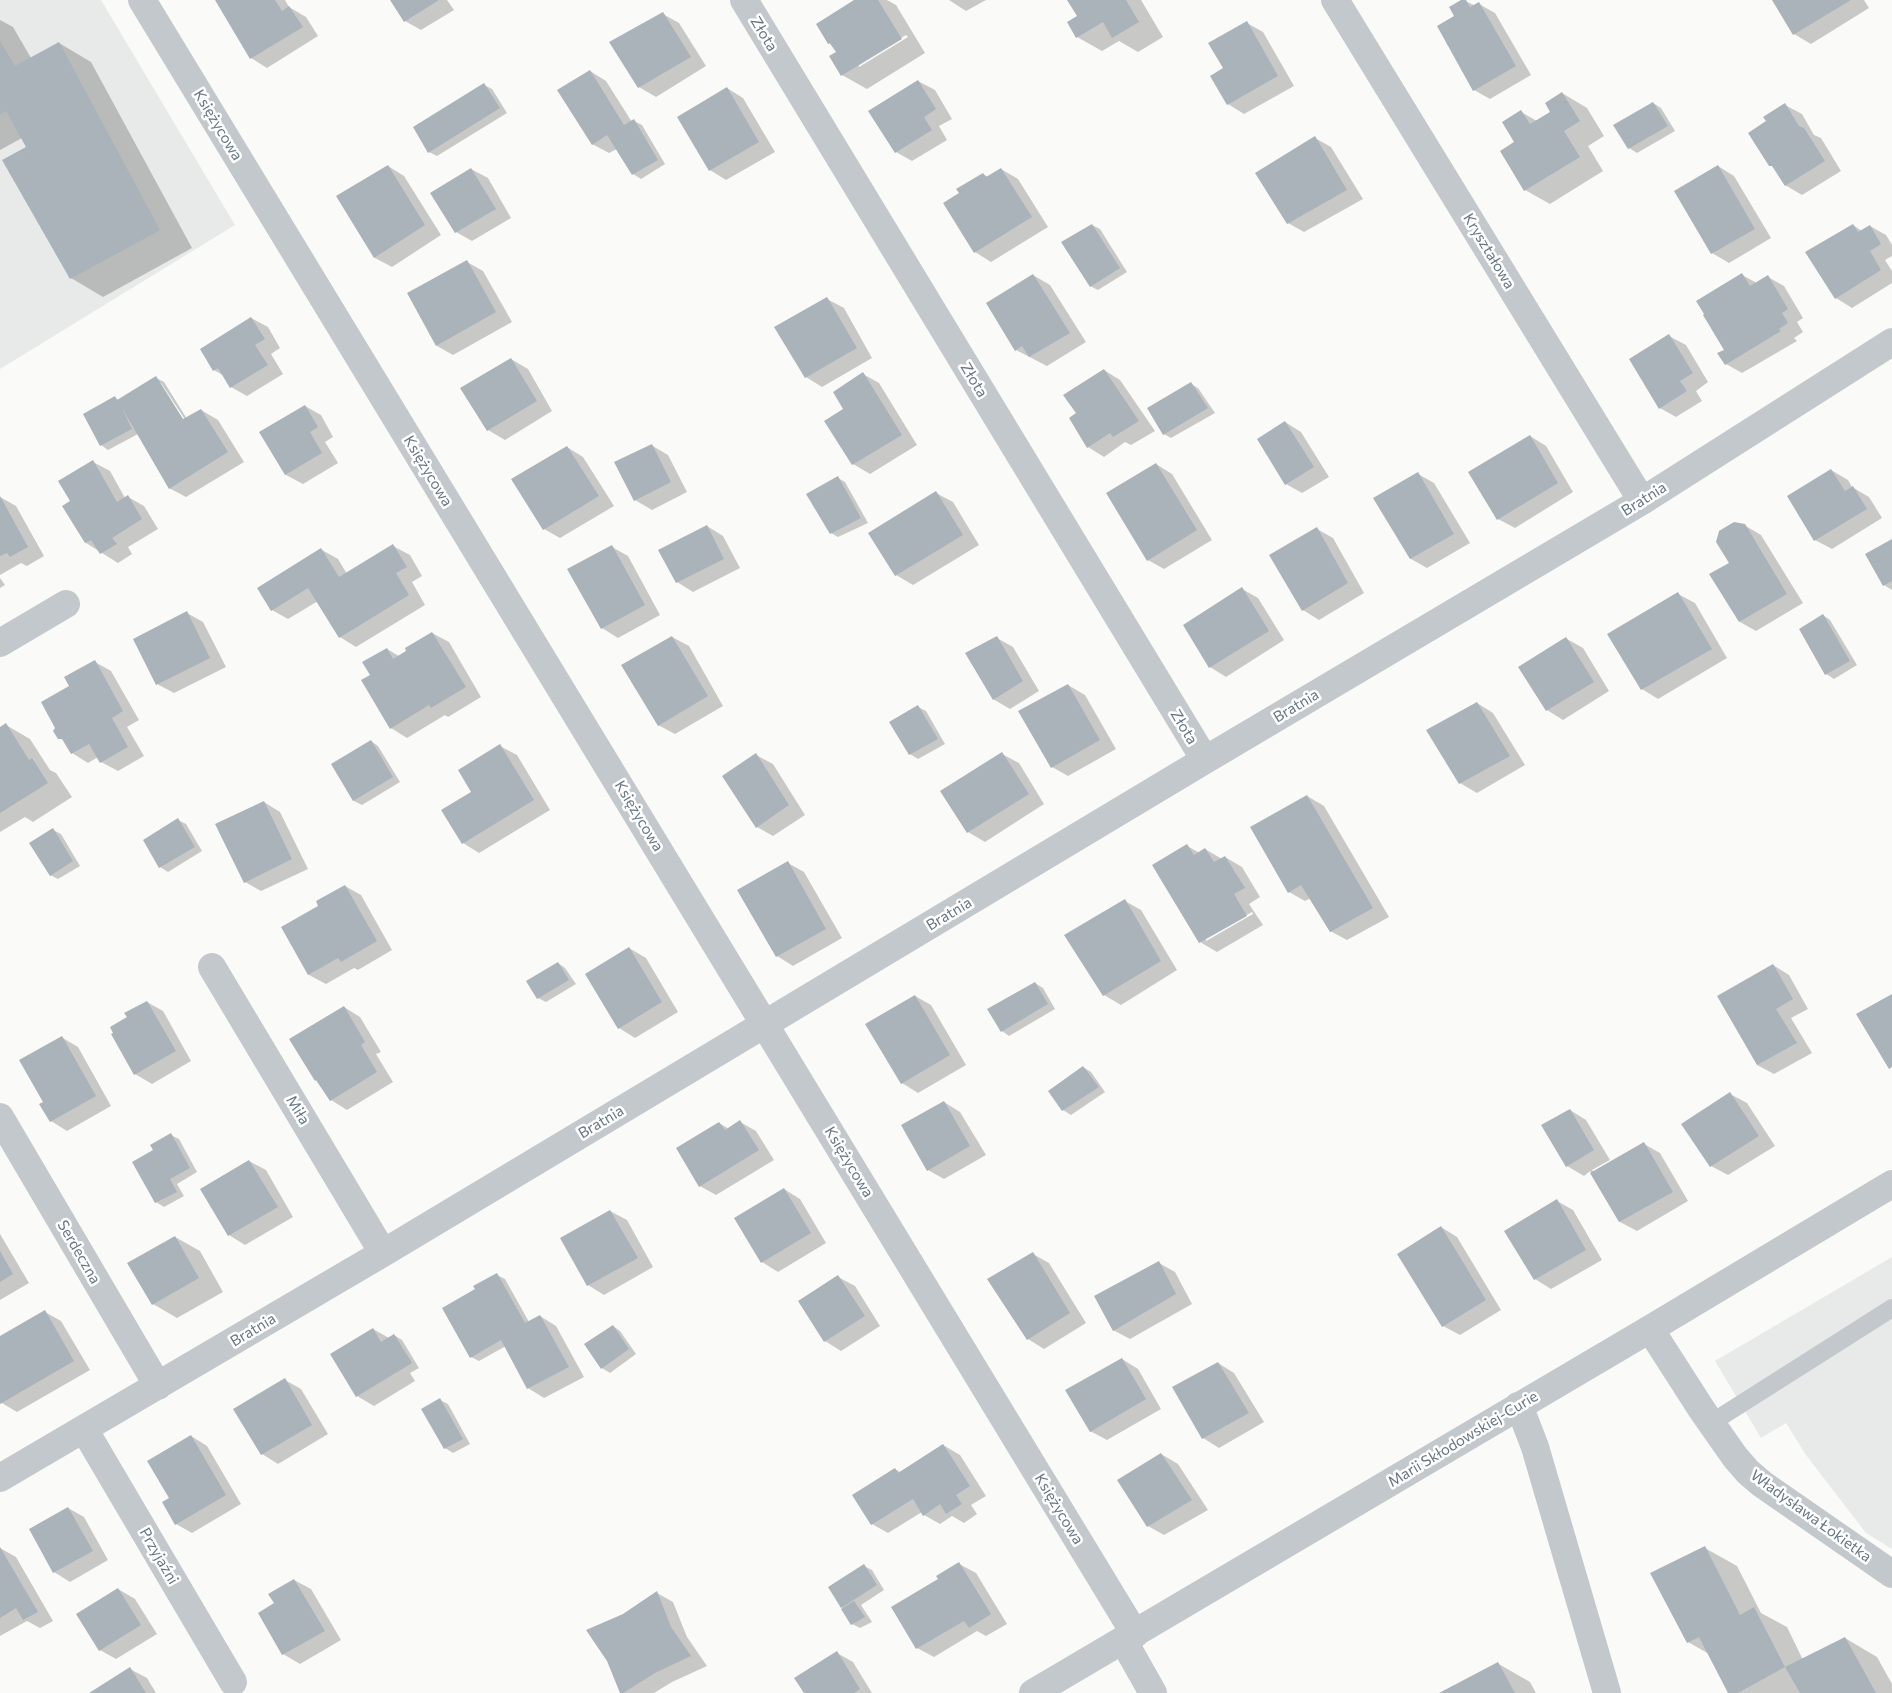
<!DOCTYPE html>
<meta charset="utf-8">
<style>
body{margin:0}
canvas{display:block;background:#fafaf8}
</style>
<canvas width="1892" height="1693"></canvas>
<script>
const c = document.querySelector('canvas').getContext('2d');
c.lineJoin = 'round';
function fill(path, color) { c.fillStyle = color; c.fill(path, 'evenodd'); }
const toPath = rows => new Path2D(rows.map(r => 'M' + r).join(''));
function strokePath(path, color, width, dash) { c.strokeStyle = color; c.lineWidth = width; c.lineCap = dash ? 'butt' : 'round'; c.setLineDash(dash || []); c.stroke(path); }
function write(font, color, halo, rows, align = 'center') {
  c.font = font + ' Commissioner,sans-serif'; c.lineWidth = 5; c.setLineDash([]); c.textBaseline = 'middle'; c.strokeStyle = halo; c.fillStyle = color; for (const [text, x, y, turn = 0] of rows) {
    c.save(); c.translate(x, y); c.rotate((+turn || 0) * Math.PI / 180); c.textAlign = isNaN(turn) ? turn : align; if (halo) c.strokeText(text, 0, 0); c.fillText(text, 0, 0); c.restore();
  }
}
const built = toPath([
 [0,0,101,0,235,225,0,369],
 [1892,1257,1892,1549,1866,1533,1806,1455,1786,1423,1761,1438,1715,1361]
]);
const shadow = toPath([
 [216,0,285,0,289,7,306,17,318,36,267,68,251,58],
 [392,0,447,0,454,10,421,30,405,21],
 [857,0,887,0,896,5,925,53,867,89,842,75,838,53,829,43],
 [906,35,908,37,859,67,859,64],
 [949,0,986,0,966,11],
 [1069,0,1141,0,1163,37,1138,52,1119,41,1102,51,1077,37,1069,22,1078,17],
 [1463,0,1476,6,1479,4,1495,13,1531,75,1490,99,1474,90,1456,17],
 [1773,0,1864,0,1869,8,1811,44,1794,34],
 [663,14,679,23,706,66,656,97,639,87],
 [0,20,13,27,31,58,59,43,91,62,192,248,103,297,71,278,28,147,22,138,0,150],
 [1247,23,1263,32,1294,86,1244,114,1228,104,1224,69],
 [590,71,606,81,632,122,634,121,642,125,665,164,641,179,633,174,617,149,609,153,592,144],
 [918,81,935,90,952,119,939,126,947,140,912,161,896,152],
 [484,85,492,89,507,113,437,156,429,152],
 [727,88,743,98,775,152,726,180,710,170],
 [1562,93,1587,108,1604,136,1588,146,1603,171,1550,204,1525,190,1516,142,1521,112,1537,121,1551,112],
 [1653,103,1661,108,1675,131,1637,153,1629,148,1615,126],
 [1785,105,1802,114,1814,135,1821,138,1841,171,1802,195,1785,185,1775,168,1770,165,1768,122],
 [1315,138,1331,147,1363,199,1304,232,1288,223],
 [388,166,404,176,441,235,392,267,375,258,338,196],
 [1718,166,1734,176,1771,238,1729,263,1712,253],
 [471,169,488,178,511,218,472,241,456,232],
 [1001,169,1018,179,1048,227,991,262,975,252,983,174,988,177],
 [1092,225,1100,229,1127,272,1098,290,1090,286],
 [1853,225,1862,231,1870,226,1886,235,1892,245,1892,256,1885,260,1892,271,1892,283,1852,308,1836,298],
 [467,262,483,271,512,322,453,355,437,346],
 [1033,275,1050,285,1086,342,1047,366,1016,350],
 [1742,275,1757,283,1768,277,1784,286,1803,318,1797,322,1803,332,1794,338,1797,341,1742,373,1726,364,1725,350],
 [827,299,844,308,872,358,822,387,806,377],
 [251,318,268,327,280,348,271,354,283,374,247,396,231,387,224,376,214,370],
 [1669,336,1686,345,1708,382,1696,391,1702,401,1676,417,1660,408],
 [511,359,528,369,552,411,505,440,488,430],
 [1104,370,1120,380,1155,431,1131,445,1125,442,1104,457,1088,447,1078,414],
 [863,374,879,383,917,445,870,474,853,464,826,421,845,409],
 [156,378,164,382,187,419,201,410,218,420,244,462,186,497,169,488,138,434,108,450,101,445,115,398,119,400],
 [158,383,161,383,188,424,185,425],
 [1191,384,1198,388,1215,413,1171,438,1164,434],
 [305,406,321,415,333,437,325,442,338,463,303,484,286,475,261,432],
 [1285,422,1301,432,1329,477,1302,493,1286,484],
 [1530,436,1546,446,1573,492,1515,528,1498,519],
 [651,445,668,455,687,492,652,510,635,500],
 [567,447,583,457,614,506,560,538,544,529],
 [93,462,110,471,125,498,128,497,144,506,158,529,128,547,132,554,118,563,86,543,72,502],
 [1156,464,1172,474,1212,540,1164,569,1148,560],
 [1831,470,1848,480,1852,487,1869,497,1882,518,1832,549,1815,540],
 [1418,474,1434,483,1470,543,1427,568,1411,559,1374,499],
 [838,478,845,482,868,523,838,537,831,533],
 [936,493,953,502,979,545,913,585,896,575,870,534],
 [0,497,16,506,44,556,27,566,21,563,0,575],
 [1744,525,1761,535,1803,603,1756,631,1740,622],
 [707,526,723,536,740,568,693,592,677,582],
 [1317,529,1333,538,1364,593,1319,620,1303,610],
 [1892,541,1892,590,1884,585],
 [393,546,410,555,422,576,412,582,425,605,356,647,340,637,318,601,288,619,272,610,322,550,338,559,347,574],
 [612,547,628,556,660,615,618,638,602,628],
 [0,578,5,585,0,588],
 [1242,589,1258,598,1284,640,1226,677,1210,667,1184,626],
 [1678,594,1695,603,1727,658,1658,699,1642,689],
 [187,613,203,622,226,667,174,693,157,684],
 [1823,615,1830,620,1857,665,1834,679,1826,674,1801,630],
 [432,633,449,642,481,697,448,717,445,715,407,738,391,728,372,675,387,649,399,656],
 [672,637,689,646,723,706,675,734,658,725],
 [997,638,1013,647,1039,691,1010,709,993,699],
 [1567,639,1583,648,1609,691,1563,720,1547,710],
 [95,662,111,671,139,720,127,727,144,756,118,771,101,762,98,757,88,763,72,753,65,741,59,738,71,686],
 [1068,685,1085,695,1116,749,1068,776,1052,767],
 [1477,703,1493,713,1525,765,1477,793,1460,783,1428,731],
 [918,707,926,711,945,744,918,759,910,754],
 [6,725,30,739,50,770,56,773,72,797,33,822,25,817,0,832,0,728],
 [371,741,378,746,400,782,362,805,354,801,332,765],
 [500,746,517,755,550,810,479,853,463,843,473,792],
 [1002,754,1019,763,1044,804,985,842,968,832,942,791],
 [756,755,773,764,805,815,773,836,757,827],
 [1307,796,1324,806,1389,917,1347,940,1330,931,1311,898,1305,901,1289,892],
 [264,802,280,812,308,869,261,891,245,882],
 [178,820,186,824,202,851,168,872,160,867,144,840],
 [53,830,61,834,80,866,58,879,50,875],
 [1187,846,1200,853,1205,849,1222,859,1225,857,1242,867,1260,897,1249,904,1263,925,1217,952,1200,942,1154,865],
 [1252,912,1253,914,1206,941,1206,938],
 [788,863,804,872,842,938,793,966,777,956],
 [345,886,361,895,392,950,358,970,354,968,326,984,309,975,283,927,319,906],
 [1125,901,1141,910,1177,970,1121,1005,1104,995],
 [629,948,646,958,678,1012,635,1038,619,1028],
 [558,963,565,968,576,984,546,1002,538,998],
 [1773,965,1789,975,1808,1009,1791,1018,1812,1053,1774,1074,1757,1065],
 [1035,983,1043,988,1055,1009,1009,1036,1002,1031],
 [915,996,931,1005,966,1065,918,1093,902,1083],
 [147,1002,163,1011,191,1061,152,1084,135,1074,113,1034],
 [344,1007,360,1017,381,1052,376,1054,393,1082,347,1110,331,1100,319,1083,316,1080,291,1039],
 [61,1037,78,1047,111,1106,67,1131,51,1121,45,1102],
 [1083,1067,1091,1072,1105,1092,1071,1115,1063,1110],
 [1730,1094,1747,1103,1775,1146,1728,1175,1711,1166],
 [944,1102,960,1112,986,1155,944,1179,928,1170],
 [1570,1110,1586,1120,1610,1160,1592,1170,1594,1172,1644,1144,1660,1153,1688,1201,1637,1231,1620,1222,1590,1171,1584,1176,1567,1166],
 [740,1122,756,1131,774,1160,716,1195,700,1186,719,1123,729,1129],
 [171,1135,179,1139,197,1172,177,1184,184,1196,164,1207,156,1202,133,1162,154,1151],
 [249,1161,266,1170,293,1217,245,1245,229,1235],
 [784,1189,800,1199,826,1243,778,1272,762,1262],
 [1557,1201,1573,1210,1602,1260,1551,1289,1535,1279],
 [610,1211,627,1220,653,1267,604,1295,588,1285],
 [1441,1227,1457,1237,1501,1310,1460,1335,1443,1326],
 [0,1234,29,1283,0,1300],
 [175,1237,200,1251,223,1292,177,1318,153,1304],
 [1033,1254,1049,1263,1086,1323,1044,1349,1028,1339],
 [1159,1263,1175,1272,1192,1304,1130,1339,1113,1330],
 [497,1275,505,1279,529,1322,540,1316,556,1326,584,1377,544,1398,528,1388,506,1346,479,1361,471,1357,476,1290],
 [838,1277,855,1286,880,1326,841,1351,825,1341],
 [45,1312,61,1321,90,1370,17,1412,0,1402,0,1338],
 [613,1326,620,1331,636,1354,610,1373,602,1368,586,1345],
 [373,1329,389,1338,394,1335,402,1340,419,1368,410,1373,415,1381,374,1406,357,1396],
 [1122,1359,1138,1369,1161,1409,1107,1440,1090,1431],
 [1218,1363,1234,1373,1264,1422,1219,1448,1203,1438],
 [285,1380,301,1389,328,1434,278,1464,262,1454,235,1409],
 [440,1400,448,1404,470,1444,453,1453,445,1448],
 [191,1436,207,1446,241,1504,192,1533,176,1524,171,1498],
 [943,1445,960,1455,986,1496,971,1505,977,1514,964,1523,952,1516,940,1524,924,1515,922,1512,888,1533,872,1524,895,1469,900,1472],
 [1161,1454,1178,1464,1208,1510,1164,1535,1148,1526],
 [68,1508,84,1517,108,1560,70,1582,54,1572],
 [0,1548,16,1557,53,1621,40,1628,27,1621,0,1636],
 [1705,1548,1737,1566,1761,1613,1787,1627,1803,1660,1845,1638,1877,1657,1892,1684,1892,1693,1730,1693,1709,1654,1688,1642],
 [959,1564,976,1573,1007,1624,986,1636,977,1631,934,1657,917,1648,940,1580],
 [864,1566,872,1570,884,1590,861,1605,872,1622,860,1628,852,1624,830,1587],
 [294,1580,311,1589,341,1640,300,1664,283,1654,276,1604],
 [118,1589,135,1599,157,1634,116,1659,100,1650],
 [657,1593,673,1602,687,1637,707,1666,672,1682,654,1693,621,1693,608,1661,623,1615],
 [837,1653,853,1662,872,1693,805,1693],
 [1497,1663,1530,1682,1536,1693,1442,1693],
 [130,1669,147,1678,156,1693,91,1693]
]);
const building = toPath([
 [215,0,275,0,282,11,289,6,303,27,250,59],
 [390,0,439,0,404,22],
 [854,0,878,0,902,39,841,76,829,56,836,52,830,43,828,44,816,24],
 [1067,0,1126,0,1139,22,1112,38,1103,22,1076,38,1067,22,1077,16],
 [1461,0,1466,0,1470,7,1479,2,1516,66,1473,91,1437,26,1454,16,1449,7],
 [1772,0,1851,0,1793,35],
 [663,12,691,57,638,88,609,42],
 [1247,21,1278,76,1227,105,1210,76,1223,68,1208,43],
 [0,41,15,66,59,42,160,230,70,279,2,160,26,147,6,111,0,114],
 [590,70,624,125,634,119,658,160,632,175,607,135,592,145,557,90],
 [918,80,936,109,924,117,932,130,895,153,868,111],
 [484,83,500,108,428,153,413,127],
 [727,87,759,142,709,171,677,117],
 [1562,92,1580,121,1564,131,1580,157,1524,191,1500,151,1514,142,1502,122,1521,110,1530,124,1550,112,1545,103],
 [1653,102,1668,126,1628,149,1613,125],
 [1785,103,1799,126,1804,128,1825,161,1785,186,1772,166,1769,166,1748,133,1766,121,1763,117],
 [1315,136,1347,190,1287,224,1255,173],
 [388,165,425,225,374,258,336,196],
 [1718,165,1755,229,1711,254,1674,191],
 [471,168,496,209,455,233,430,193],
 [1001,168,1032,217,974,253,943,203,959,193,956,189,983,173,986,177],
 [1092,224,1120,268,1090,287,1061,242],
 [1853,224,1858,232,1870,225,1881,244,1870,251,1881,270,1835,299,1805,252],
 [467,260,496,312,436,346,407,293],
 [1742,273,1750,286,1768,275,1788,309,1782,313,1788,323,1779,329,1781,331,1725,365,1717,353,1724,350,1703,315,1704,314,1696,301],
 [1033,274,1070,333,1029,357,1022,346,1015,351,986,303],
 [827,297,857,348,805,378,774,327],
 [251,317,265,339,255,345,268,365,230,388,218,368,213,371,200,349],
 [1669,334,1693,373,1680,381,1687,391,1659,409,1629,359],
 [511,358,537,401,487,431,460,388],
 [1104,369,1139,421,1113,437,1110,433,1087,448,1069,418,1076,413,1063,395],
 [863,372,902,435,852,465,824,421,843,409,833,392],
 [156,376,183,419,201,409,228,452,169,489,122,408,132,429,100,446,83,414,115,396,117,400],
 [1191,382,1208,408,1163,435,1147,408],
 [305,405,318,427,310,432,322,453,285,475,259,432],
 [1285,421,1314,467,1285,485,1257,439],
 [1530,435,1558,483,1497,520,1468,472],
 [652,444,671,482,634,501,614,462],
 [567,446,599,496,543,530,511,479],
 [93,460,117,502,128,495,142,519,112,538,117,544,100,554,91,540,85,543,62,506,70,501,58,481],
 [1156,463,1197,530,1147,561,1106,493],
 [1831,469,1845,491,1853,486,1867,509,1814,541,1787,496],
 [1418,472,1454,534,1410,559,1373,498],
 [838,476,861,518,830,534,806,494],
 [936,491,963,535,895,576,868,533],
 [0,496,28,547,10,557,7,553,0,556],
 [1734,522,1745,524,1787,594,1739,622,1709,574,1729,563,1716,542,1719,531],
 [707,525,724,559,676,583,658,550],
 [1317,527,1348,583,1302,611,1269,555],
 [1892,539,1892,581,1883,586,1865,554],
 [393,544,407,567,396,573,409,595,339,638,308,588,271,611,257,588,321,548,339,577],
 [612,545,645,605,601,629,567,569],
 [1242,587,1269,631,1209,668,1183,625],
 [1678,592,1712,649,1641,690,1607,634],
 [187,611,210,658,156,685,133,639],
 [1823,614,1850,661,1825,675,1799,629],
 [432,632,466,687,431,708,429,705,390,729,361,680,370,675,362,662,387,648,393,659,406,651,405,648],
 [672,636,708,696,658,726,621,665],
 [997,636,1023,681,993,700,965,653],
 [1566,637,1594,682,1546,711,1518,667],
 [95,660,123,711,112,718,128,747,100,763,89,744,71,754,62,739,58,739,53,731,55,728,41,702,69,686,64,677],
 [1068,684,1100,740,1051,768,1018,711],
 [1477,702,1510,756,1459,784,1426,730],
 [918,705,938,739,909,755,889,722],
 [6,723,29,760,32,758,48,783,0,813,0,727],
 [371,740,393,777,353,801,331,764],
 [500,744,534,800,462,844,441,810,471,792,458,770],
 [1002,752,1029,794,967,833,940,791],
 [756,753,789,805,756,828,722,776],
 [1307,795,1373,908,1330,932,1301,885,1288,893,1250,827],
 [264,801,292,859,244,883,215,824],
 [178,818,195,847,159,868,143,840],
 [53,828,73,861,50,876,29,843],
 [1187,844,1194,855,1205,848,1214,862,1225,856,1245,888,1234,894,1247,916,1199,943,1152,865],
 [788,861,826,929,776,957,737,890],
 [345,885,377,941,341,962,338,958,308,975,281,927,318,906,316,901],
 [1125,899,1161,961,1103,996,1064,935],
 [629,947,662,1002,618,1029,585,974],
 [558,962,569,980,537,999,526,981],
 [1773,964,1793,999,1776,1009,1797,1043,1757,1065,1717,996],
 [1035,982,1048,1004,1001,1032,987,1009],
 [1892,994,1892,1067,1889,1069,1856,1014],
 [915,995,950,1055,901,1084,865,1024],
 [147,1001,176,1051,134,1075,111,1034,113,1033,110,1027,127,1017,124,1013],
 [344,1006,365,1042,361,1045,377,1072,330,1101,316,1080,315,1081,289,1039],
 [62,1036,96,1096,50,1122,39,1104,43,1102,19,1060],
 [1083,1066,1099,1087,1062,1111,1048,1091],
 [1730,1092,1759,1136,1710,1167,1681,1124],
 [944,1101,970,1146,927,1171,901,1125],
 [1570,1109,1594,1150,1566,1167,1541,1125],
 [740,1120,759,1150,699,1187,676,1148,719,1122,725,1130],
 [171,1133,190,1168,170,1179,177,1192,155,1203,132,1162,153,1150,150,1145],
 [1644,1142,1673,1192,1619,1222,1590,1173],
 [249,1160,278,1207,228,1236,200,1189],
 [784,1188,811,1233,761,1263,734,1218],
 [1557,1199,1586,1250,1534,1280,1504,1231],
 [610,1210,638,1258,587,1286,560,1238],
 [1441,1226,1486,1300,1442,1327,1397,1254],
 [175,1236,199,1278,152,1305,127,1263],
 [0,1251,13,1274,0,1282],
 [1033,1252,1070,1313,1027,1340,987,1279],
 [1159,1261,1176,1294,1113,1331,1094,1296],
 [497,1273,525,1323,540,1315,569,1367,527,1389,501,1340,470,1358,442,1308,475,1289,473,1286],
 [838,1275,865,1316,824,1342,798,1301],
 [45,1310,74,1361,0,1404,0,1336],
 [613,1325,629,1349,601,1369,584,1344],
 [373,1328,381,1342,394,1334,412,1363,356,1397,330,1354],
 [1122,1358,1146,1399,1090,1432,1065,1390],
 [1218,1362,1249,1413,1202,1439,1172,1387],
 [285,1378,312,1425,261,1455,233,1409],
 [440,1398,463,1439,444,1449,421,1409],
 [191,1435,226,1495,175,1525,162,1502,169,1498,147,1461],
 [943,1444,970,1486,956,1495,962,1504,946,1514,940,1504,923,1516,913,1499,871,1525,852,1495,895,1468,898,1473],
 [1161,1453,1192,1500,1147,1527,1117,1480],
 [68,1507,93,1551,53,1573,29,1529],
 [1705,1546,1740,1615,1754,1607,1785,1667,1845,1637,1876,1693,1800,1693,1785,1667,1738,1693,1728,1693,1699,1637,1687,1643,1650,1573],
 [0,1547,38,1612,23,1620,16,1608,0,1618],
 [959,1562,991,1614,969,1628,964,1621,916,1649,891,1607,938,1579,936,1576],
 [864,1564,877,1585,841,1608,828,1587],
 [294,1579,325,1631,282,1655,258,1613,274,1603,268,1594],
 [118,1588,141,1625,99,1651,76,1614],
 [657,1591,671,1627,691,1656,655,1673,623,1693,620,1693,607,1661,586,1630,623,1614],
 [854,1601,865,1617,851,1625,841,1609],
 [837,1651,860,1689,854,1693,804,1693,794,1678],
 [1498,1662,1515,1693,1439,1693],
 [130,1667,146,1693,89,1693]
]);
const service = toPath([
 [1711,1423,1892,1308]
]);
const minor = toPath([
 [142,0,1135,1634],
 [744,0,1205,760],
 [1335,0,1642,501],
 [0,643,66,604],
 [212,967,383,1253],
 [0,1117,158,1386],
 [1650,1329,1702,1410,1735,1457,1748,1472,1762,1484,1892,1574],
 [1518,1406,1525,1421,1535,1447,1607,1693],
 [84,1429,233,1682],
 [0,1478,383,1253,1205,760,1642,501,1892,342],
 [1123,1640,1153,1693],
 [1033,1693,1650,1329,1892,1184]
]);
const streetNames = [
 ["Złota",764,34,59],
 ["Księżycowa",218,125,59],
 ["Kryształowa",1489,251,59],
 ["Złota",974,380,59],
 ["Księżycowa",428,471,59],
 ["Bratnia",1644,499,-32],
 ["Bratnia",1296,706,-31],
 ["Złota",1184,727,59],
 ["Księżycowa",639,816,59],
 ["Bratnia",949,914,-31],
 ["Miła",298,1110,59],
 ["Bratnia",601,1122,-31],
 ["Księżycowa",849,1162,59],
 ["Serdeczna",79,1252,60],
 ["Bratnia",253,1330,-31],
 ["Marii Skłodowskiej-Curie",1463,1439,-31],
 ["Księżycowa",1059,1509,59],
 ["Władysława Łokietka",1811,1516,36],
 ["Przyjaźni",159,1556,60]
];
fill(built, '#e8e9e9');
fill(shadow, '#0003');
fill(building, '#aab3b9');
strokePath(service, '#c3c8cc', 18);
strokePath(minor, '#c3c8cc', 28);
write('15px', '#657683', '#fff', streetNames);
</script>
